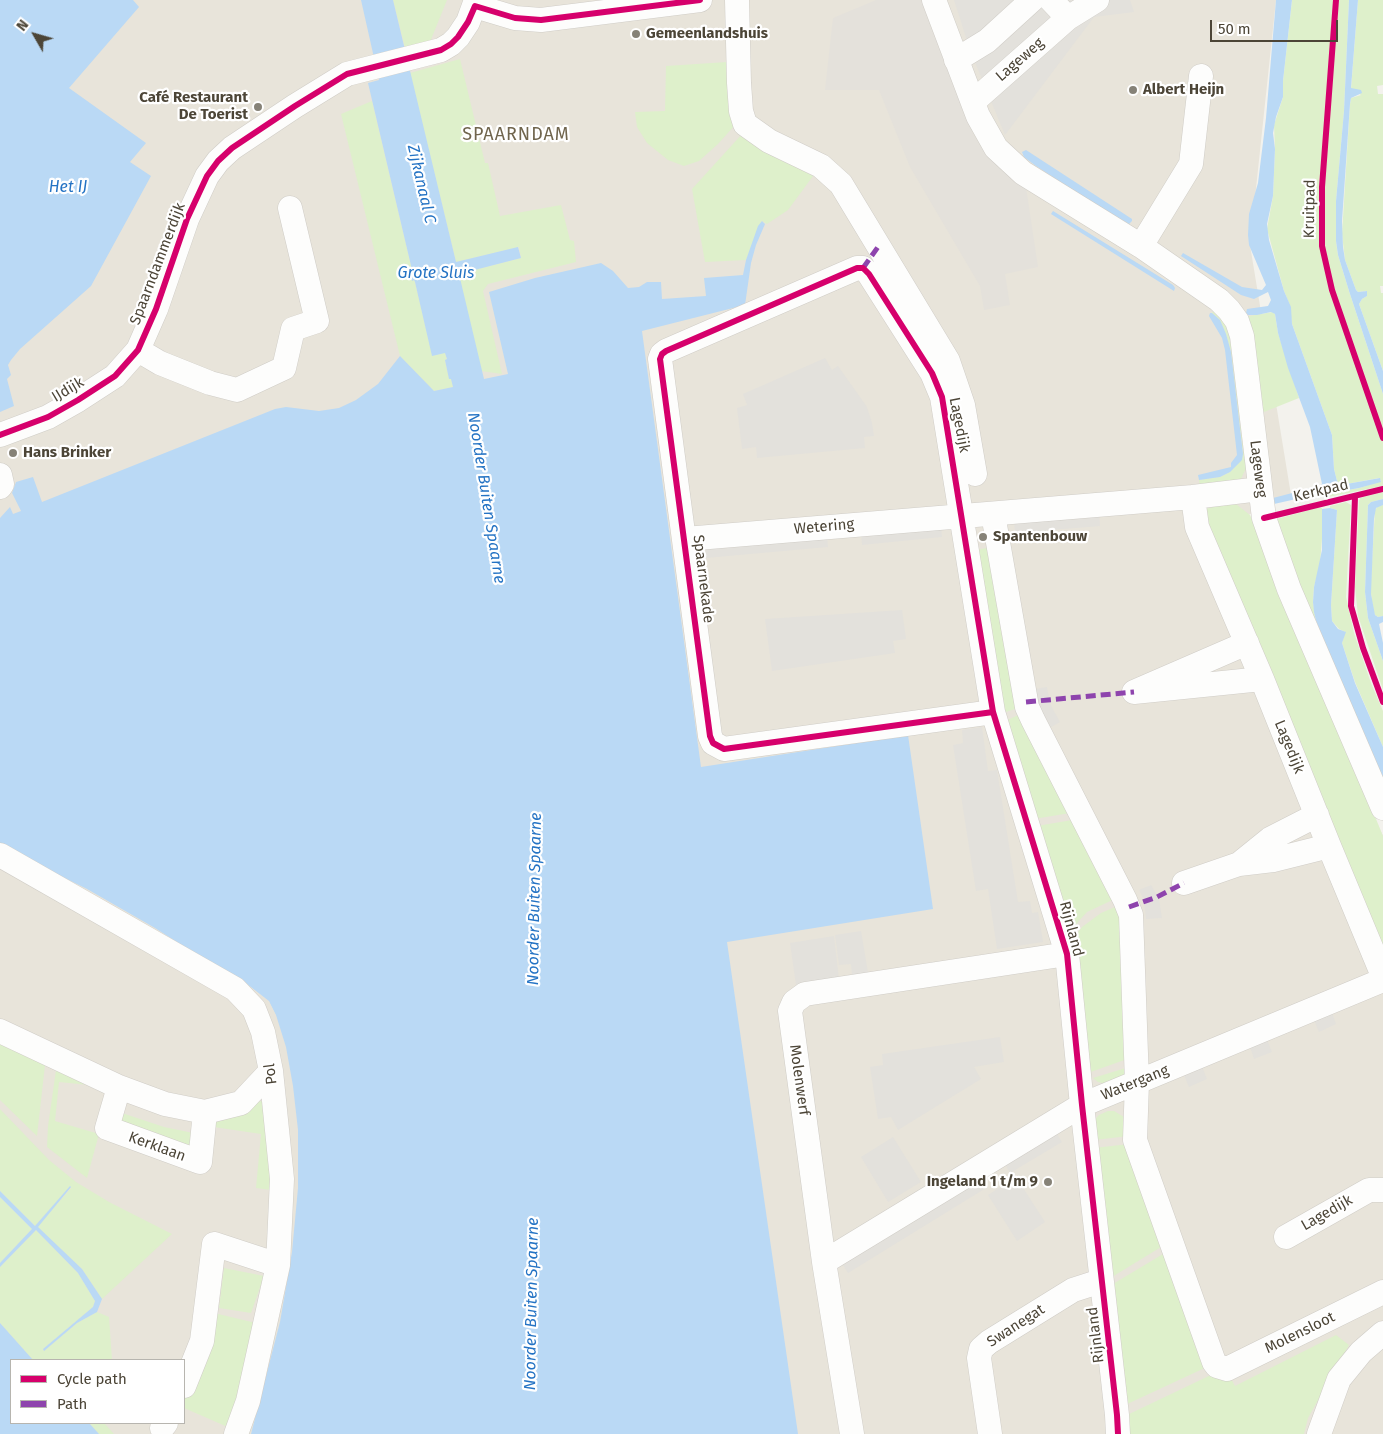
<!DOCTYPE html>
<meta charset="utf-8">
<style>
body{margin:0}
#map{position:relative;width:1383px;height:1434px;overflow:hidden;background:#f3f2ed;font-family:"Fira Sans",sans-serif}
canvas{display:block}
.legend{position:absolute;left:10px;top:1359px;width:175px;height:65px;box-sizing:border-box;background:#fff;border:1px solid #b7b5af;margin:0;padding:6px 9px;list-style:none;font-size:15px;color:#4c4537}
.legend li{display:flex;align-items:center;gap:10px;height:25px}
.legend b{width:25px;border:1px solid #b7b5af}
.north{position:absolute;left:10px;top:10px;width:50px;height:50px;-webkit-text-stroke:4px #fff;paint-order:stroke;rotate:308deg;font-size:14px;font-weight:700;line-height:20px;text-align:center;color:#4c4537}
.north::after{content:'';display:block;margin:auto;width:18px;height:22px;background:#4c4537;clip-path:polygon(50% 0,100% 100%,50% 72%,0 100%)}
.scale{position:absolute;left:1210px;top:20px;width:128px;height:22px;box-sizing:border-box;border:2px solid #4c4537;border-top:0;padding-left:6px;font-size:15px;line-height:18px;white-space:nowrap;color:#4c4537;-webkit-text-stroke:4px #fff;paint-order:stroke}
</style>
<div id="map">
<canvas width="1383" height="1434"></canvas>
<ul class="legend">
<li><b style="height:6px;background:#d6006c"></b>Cycle path</li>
<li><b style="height:6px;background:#8e44ad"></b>Path</li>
</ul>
<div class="north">N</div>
<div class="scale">50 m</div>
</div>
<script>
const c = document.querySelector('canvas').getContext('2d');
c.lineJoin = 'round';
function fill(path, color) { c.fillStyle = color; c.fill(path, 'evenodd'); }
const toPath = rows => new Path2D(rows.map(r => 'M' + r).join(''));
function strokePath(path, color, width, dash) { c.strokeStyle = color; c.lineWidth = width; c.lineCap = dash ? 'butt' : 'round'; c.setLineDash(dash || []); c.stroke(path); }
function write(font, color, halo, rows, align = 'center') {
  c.font = font + ' "Fira Sans",sans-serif'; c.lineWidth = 4.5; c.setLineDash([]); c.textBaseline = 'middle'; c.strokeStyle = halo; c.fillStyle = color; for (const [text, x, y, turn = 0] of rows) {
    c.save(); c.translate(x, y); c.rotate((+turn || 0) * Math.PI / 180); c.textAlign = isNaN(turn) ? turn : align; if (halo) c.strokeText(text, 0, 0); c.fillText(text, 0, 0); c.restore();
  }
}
const residential = toPath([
 [97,0,1276,0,1250,245,1291,495,1238,520,1383,836,1383,1434,0,1434,0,99],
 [11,1360,184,1360,184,1423,11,1423]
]);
const industrial = toPath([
 [876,0,923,0,973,133,980,145,1000,168,1026,187,1038,267,1005,274,1010,305,984,310,980,286,910,167,879,90,825,90,833,18]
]);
const green = toPath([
 [393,0,447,0,430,42,406,52],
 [1292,0,1349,0,1344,111,1336,201,1336,241,1338,255,1349,291,1383,394,1383,486,1328,497,1328,496,1331,493,1359,488,1381,481,1379,478,1341,485,1337,481,1334,469,1332,435,1292,324,1289,303,1284,291,1267,229,1273,196,1275,149,1274,125,1283,97,1283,81],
 [1358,0,1383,0,1383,85,1377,86,1378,94,1383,94,1383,286,1380,286,1381,293,1383,293,1383,371,1359,304,1362,299,1367,296,1367,291,1358,292,1356,290,1345,260,1342,234,1350,104,1351,98,1361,95,1351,89],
 [460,59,485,163,488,163,500,216,561,205,570,240,574,241,576,262,488,284,483,291,502,374,481,371,458,274,521,258,519,247,456,262,410,73],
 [727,62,736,124,718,144,699,161,684,166,668,160,647,143,637,127,635,112,665,111,666,66],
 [372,101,413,274,411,275,412,280,414,280,415,282,430,346,445,353,447,360,445,361,449,378,451,379,453,387,434,391,400,356,341,114],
 [743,133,816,172,788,210,767,224,762,221,746,260,705,262,692,189],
 [1214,310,1230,326,1247,466,1240,481,1200,489,1199,480,1220,477,1230,472,1242,459,1243,454,1231,352,1226,334,1220,320,1212,313],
 [1272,312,1275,314,1278,333,1299,398,1259,414,1244,317],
 [1383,492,1383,499,1371,502,1368,505,1365,592,1368,618,1383,661,1383,690,1358,616,1355,587,1359,501,1360,498,1367,496],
 [1232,501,1250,515,1265,548,1383,836,1383,952,1199,511],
 [1346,502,1351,505,1346,597,1354,633,1371,683,1383,711,1383,747,1355,682,1342,643,1345,632,1339,629,1332,621,1331,605,1337,510,1330,508,1330,506],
 [1383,505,1383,616,1378,617,1375,615,1373,610,1371,594,1371,579,1375,510,1378,506],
 [1317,508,1322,508,1323,525,1320,565,1314,587,1313,602,1316,621,1338,674,1383,798,1273,520],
 [992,547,1021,707,1003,713,976,550],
 [1023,713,1076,812,1034,819,1005,721],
 [1078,819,1119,897,1087,912,1069,932,1037,826],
 [1122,904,1130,1058,1088,1073,1071,941,1082,927,1101,913],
 [0,1042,45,1065,37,1136,0,1100],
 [57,1063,89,1085,59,1082,55,1121,99,1134,87,1178,47,1147,48,1126],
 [1129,1067,1127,1074,1107,1084,1098,1082,1093,1078],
 [261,1101,266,1104,271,1190,256,1188,261,1134,207,1126,207,1117],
 [0,1109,49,1160,76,1182,109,1202,172,1234,102,1299,82,1269,37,1227,71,1188,70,1187,35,1226,0,1191],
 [1108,1111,1114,1111,1124,1117,1129,1136,1094,1140,1094,1120,1099,1115],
 [119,1112,164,1127,198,1134,195,1155,115,1126],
 [1129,1144,1166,1244,1112,1277,1094,1148],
 [0,1197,32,1229,0,1263],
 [36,1230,78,1273,95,1301,93,1307,43,1349,44,1351,77,1323,97,1312,109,1317,112,1360,33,1360,0,1323,0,1267],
 [1168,1251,1209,1366,1123,1406,1113,1284],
 [224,1268,264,1276,251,1313,219,1308],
 [214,1313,256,1323,230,1428,184,1408,184,1400,209,1345],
 [1336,1335,1349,1345,1308,1418,1304,1434,1125,1434,1125,1416,1215,1373,1230,1377,1235,1386],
 [89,1423,104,1423,114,1434,99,1434]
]);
const parking = toPath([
 [954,0,1130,0,1134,12,1094,17,1005,135,970,50],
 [825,358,832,370,838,366,867,407,872,423,874,436,864,437,865,448,757,458,756,447,742,449,737,408,747,405,743,394],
 [1099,512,1100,526,1015,533,1014,520],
 [941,526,942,537,862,545,861,533],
 [827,536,828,547,706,558,705,546],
 [902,610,906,639,893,641,895,653,772,671,765,619],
 [1047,687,1050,704,1060,722,1046,730,1030,690],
 [982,727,988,771,997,770,1018,902,1030,901,1032,913,1038,912,1043,942,997,949,988,889,976,891,953,745,963,743,962,730],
 [1151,885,1159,899,1162,918,1146,919,1144,900,1139,890],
 [861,931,868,973,852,975,851,964,839,965,835,935],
 [834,936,839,979,796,985,790,943],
 [1332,1013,1336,1024,1319,1032,1314,1020],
 [1000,1037,1004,1062,974,1067,981,1079,898,1130,891,1117,878,1119,870,1067,883,1065,882,1054],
 [1267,1040,1272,1052,1254,1059,1250,1047],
 [1202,1067,1207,1079,1189,1087,1184,1075],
 [1055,1131,1062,1142,1010,1173,1004,1162],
 [893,1137,921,1182,888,1202,861,1157],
 [979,1177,986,1188,848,1273,841,1262],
 [1016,1177,1045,1222,1017,1241,988,1195]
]);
const water = toPath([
 [0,0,133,0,139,7,69,88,146,143,130,162,151,176,91,286,20,349,11,360,8,365,11,375,7,379,14,406,0,412],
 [361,0,393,0,456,262,518,247,521,258,459,274,484,379,508,374,489,292,535,278,601,263,613,271,628,288,639,287,647,282,661,282,662,299,706,296,704,278,743,275,746,260,758,226,762,221,765,224,756,245,751,263,745,305,642,331,701,767,908,735,933,909,727,942,798,1434,251,1434,280,1322,292,1252,298,1188,298,1130,293,1086,286,1047,276,1015,269,1001,247,984,205,960,155,928,87,889,0,846,0,518,10,507,13,514,21,511,12,493,16,482,33,477,42,502,275,409,286,407,319,411,339,408,356,400,378,384,400,356,434,391,453,387,451,379,449,379,445,360,447,359,445,353,432,356,415,282,414,280,412,281,411,275,413,274,368,83,379,80],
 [1276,0,1292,0,1283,81,1283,97,1276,117,1273,133,1275,149,1273,196,1267,224,1269,240,1284,291,1291,307,1292,324,1332,435,1334,469,1337,481,1341,485,1380,478,1381,482,1359,488,1331,493,1328,496,1320,497,1314,495,1274,504,1273,498,1319,486,1322,484,1310,427,1288,368,1278,333,1275,314,1271,312,1257,315,1248,315,1246,313,1247,309,1268,306,1271,300,1268,292,1254,299,1241,295,1181,256,1183,253,1242,287,1262,290,1266,285,1249,245,1248,235,1249,214,1258,183,1266,118],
 [1349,0,1358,0,1351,88,1361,90,1362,93,1351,98,1350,104,1342,221,1343,247,1345,260,1356,290,1358,292,1367,291,1367,296,1362,299,1359,304,1383,371,1383,394,1349,291,1338,255,1336,241,1336,201,1344,111],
 [1026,150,1132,219,1132,221,1129,224,1082,196,1036,166,1024,157,1022,152],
 [1053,211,1173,285,1175,288,1174,291,1051,214],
 [1210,313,1212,313,1220,320,1226,334,1231,352,1243,454,1242,460,1230,472,1220,477,1199,480,1198,475,1231,467,1231,463,1237,455,1225,350,1222,338,1209,316],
 [1383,499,1383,505,1376,508,1374,519,1371,594,1375,615,1378,617,1383,616,1383,622,1379,624,1383,643,1383,661,1368,618,1365,592,1368,505,1371,502],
 [1330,508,1337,510,1331,605,1332,621,1338,629,1346,632,1342,643,1355,683,1383,747,1383,785,1316,621,1314,612,1313,602,1314,587,1322,550,1322,509],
 [70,1186,71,1187,38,1227,82,1269,102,1299,97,1312,77,1323,44,1351,43,1349,93,1307,95,1301,78,1273,36,1230,0,1267,0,1263,32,1229,0,1197,0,1191,35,1226],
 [0,1323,33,1360,11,1360,11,1423,89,1423,99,1434,0,1434]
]);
const minor = toPath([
 [737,0,739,83,741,111,745,124,769,141,821,166,841,184,948,361,963,405,975,474],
 [934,0,978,116,996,148,1023,173,1141,246,1219,300,1229,310,1237,321,1242,336,1264,518,1289,589,1383,808],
 [475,6,515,18,541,20,700,0],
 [1068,18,1097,0],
 [956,60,987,41,1032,0],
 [973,102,1068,18,1051,0],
 [1141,246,1191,164,1201,76],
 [138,350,160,363,210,383,237,390,284,368,293,329,317,321,290,208],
 [0,435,48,417,78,400,115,376,138,350,156,309,187,219,207,176,218,161,232,148,295,106,347,74,441,50,451,44,458,37,468,22,476,0],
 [0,475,2,484,0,487],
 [1193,497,1197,527,1262,679,1329,846,1383,976],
 [993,514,1027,707,1033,720,1125,900,1131,915,1137,1082,1135,1140,1214,1362,1217,1366,1227,1369,1383,1292],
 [685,539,1193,497,1260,489],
 [1247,643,1134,692,1262,679],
 [993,712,724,749,713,743,710,736,660,359,662,354,666,351,857,268,863,268,869,274,932,373,942,397,993,712,1067,954,1082,1105,1117,1415,1118,1434],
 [0,855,235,989,254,1009,263,1032,271,1071,282,1179,278,1265,248,1401,236,1434],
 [1239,864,1270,839,1317,815],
 [1184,883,1239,864,1273,860,1329,846],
 [0,1031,119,1087,165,1104,205,1112,241,1103,271,1071],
 [119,1087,107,1128,200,1162,205,1112],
 [1286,1237,1369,1190,1383,1190],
 [824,1262,1082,1105,1383,980],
 [184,1386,202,1341,214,1244,278,1265],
 [162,1428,166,1423],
 [852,1434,824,1262,790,1011,794,1002,805,994,1067,954],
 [990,1434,979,1358,981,1349,989,1342,1073,1290,1101,1281],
 [1319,1434,1339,1379,1361,1352,1383,1333]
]);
const quiet = toPath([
 [863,268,878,247],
 [1026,702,1134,692],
 [1129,907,1157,897,1184,883]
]);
const cycleway = toPath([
 [1336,0,1322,187,1322,246,1332,290,1383,438],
 [0,435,48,417,78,400,115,376,138,350,156,309,187,219,207,176,218,161,232,148,295,106,347,74,441,50,451,44,458,37,468,22,475,6,515,18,541,20,700,0],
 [1355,497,1351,606,1363,648,1383,702],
 [1264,518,1383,489],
 [993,712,724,749,713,743,710,736,660,359,662,354,666,351,857,268,863,268,869,274,932,373,942,397,993,712,1067,954,1082,1105,1117,1415,1118,1434]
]);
const markers = [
 [636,34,5,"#868277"],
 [1133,90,5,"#868277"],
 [258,107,5,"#868277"],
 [13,453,5,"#868277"],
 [983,537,5,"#868277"],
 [1048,1182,5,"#868277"]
];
const poiNames = [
 ["Gemeenlandshuis",646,34],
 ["Albert Heijn",1143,90],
 ["Café Restaurant",248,98,"right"],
 ["De Toerist",248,115,"right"],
 ["Hans Brinker",23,453],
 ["Spantenbouw",993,537],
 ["Ingeland 1 t/m 9",1038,1182,"right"]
];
const streetNames = [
 ["Lageweg",1020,60,-41],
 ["Kruitpad",1310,209,-89],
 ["Spaarndammerdijk",158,264,-69],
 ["IJdijk",68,390,-31],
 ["Lagedijk",959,425,79],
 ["Lageweg",1258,469,83],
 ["Kerkpad",1321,491,-13],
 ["Wetering",824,527,-5],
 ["Spaarnekade",703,579,83],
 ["Lagedijk",1289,747,68],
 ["Rijnland",1071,929,75],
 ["Pol",271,1074,-97],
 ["Molenwerf",799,1080,82],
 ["Watergang",1135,1083,-22],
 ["Kerklaan",157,1147,20],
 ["Lagedijk",1327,1213,-30],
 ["Swanegat",1016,1326,-33],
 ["Molensloot",1300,1333,-26],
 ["Rijnland",1096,1335,-97]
];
const waterNames = [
 ["Zijkanaal C",421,184,77],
 ["Het IJ",68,188],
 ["Grote Sluis",436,274],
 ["Noorder Buiten Spaarne",486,498,81],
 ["Noorder Buiten Spaarne",535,899,-89],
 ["Noorder Buiten Spaarne",532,1304,-89]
];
const quarterNames = [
 ["SPAARNDAM",516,135]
];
fill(residential, '#e8e4da');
fill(industrial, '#e4e1db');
fill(green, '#def0cb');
fill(parking, '#e3e1dc');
fill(water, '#bad9f5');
strokePath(minor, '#d0cdc7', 25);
strokePath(minor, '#fdfdfc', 24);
strokePath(quiet, '#8e44ad', 5, [10, 5]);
strokePath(cycleway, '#d6006c', 6);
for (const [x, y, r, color] of markers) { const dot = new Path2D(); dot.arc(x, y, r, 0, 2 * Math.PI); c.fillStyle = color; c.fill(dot); strokePath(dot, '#fff', 2); }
write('bold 15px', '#4c4537', '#fff', poiNames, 'left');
write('15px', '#4c4537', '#fff', streetNames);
write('italic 16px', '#2473c4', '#fff', waterNames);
c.letterSpacing = '1px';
write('18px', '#70654d', '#fff', quarterNames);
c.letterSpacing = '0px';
</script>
